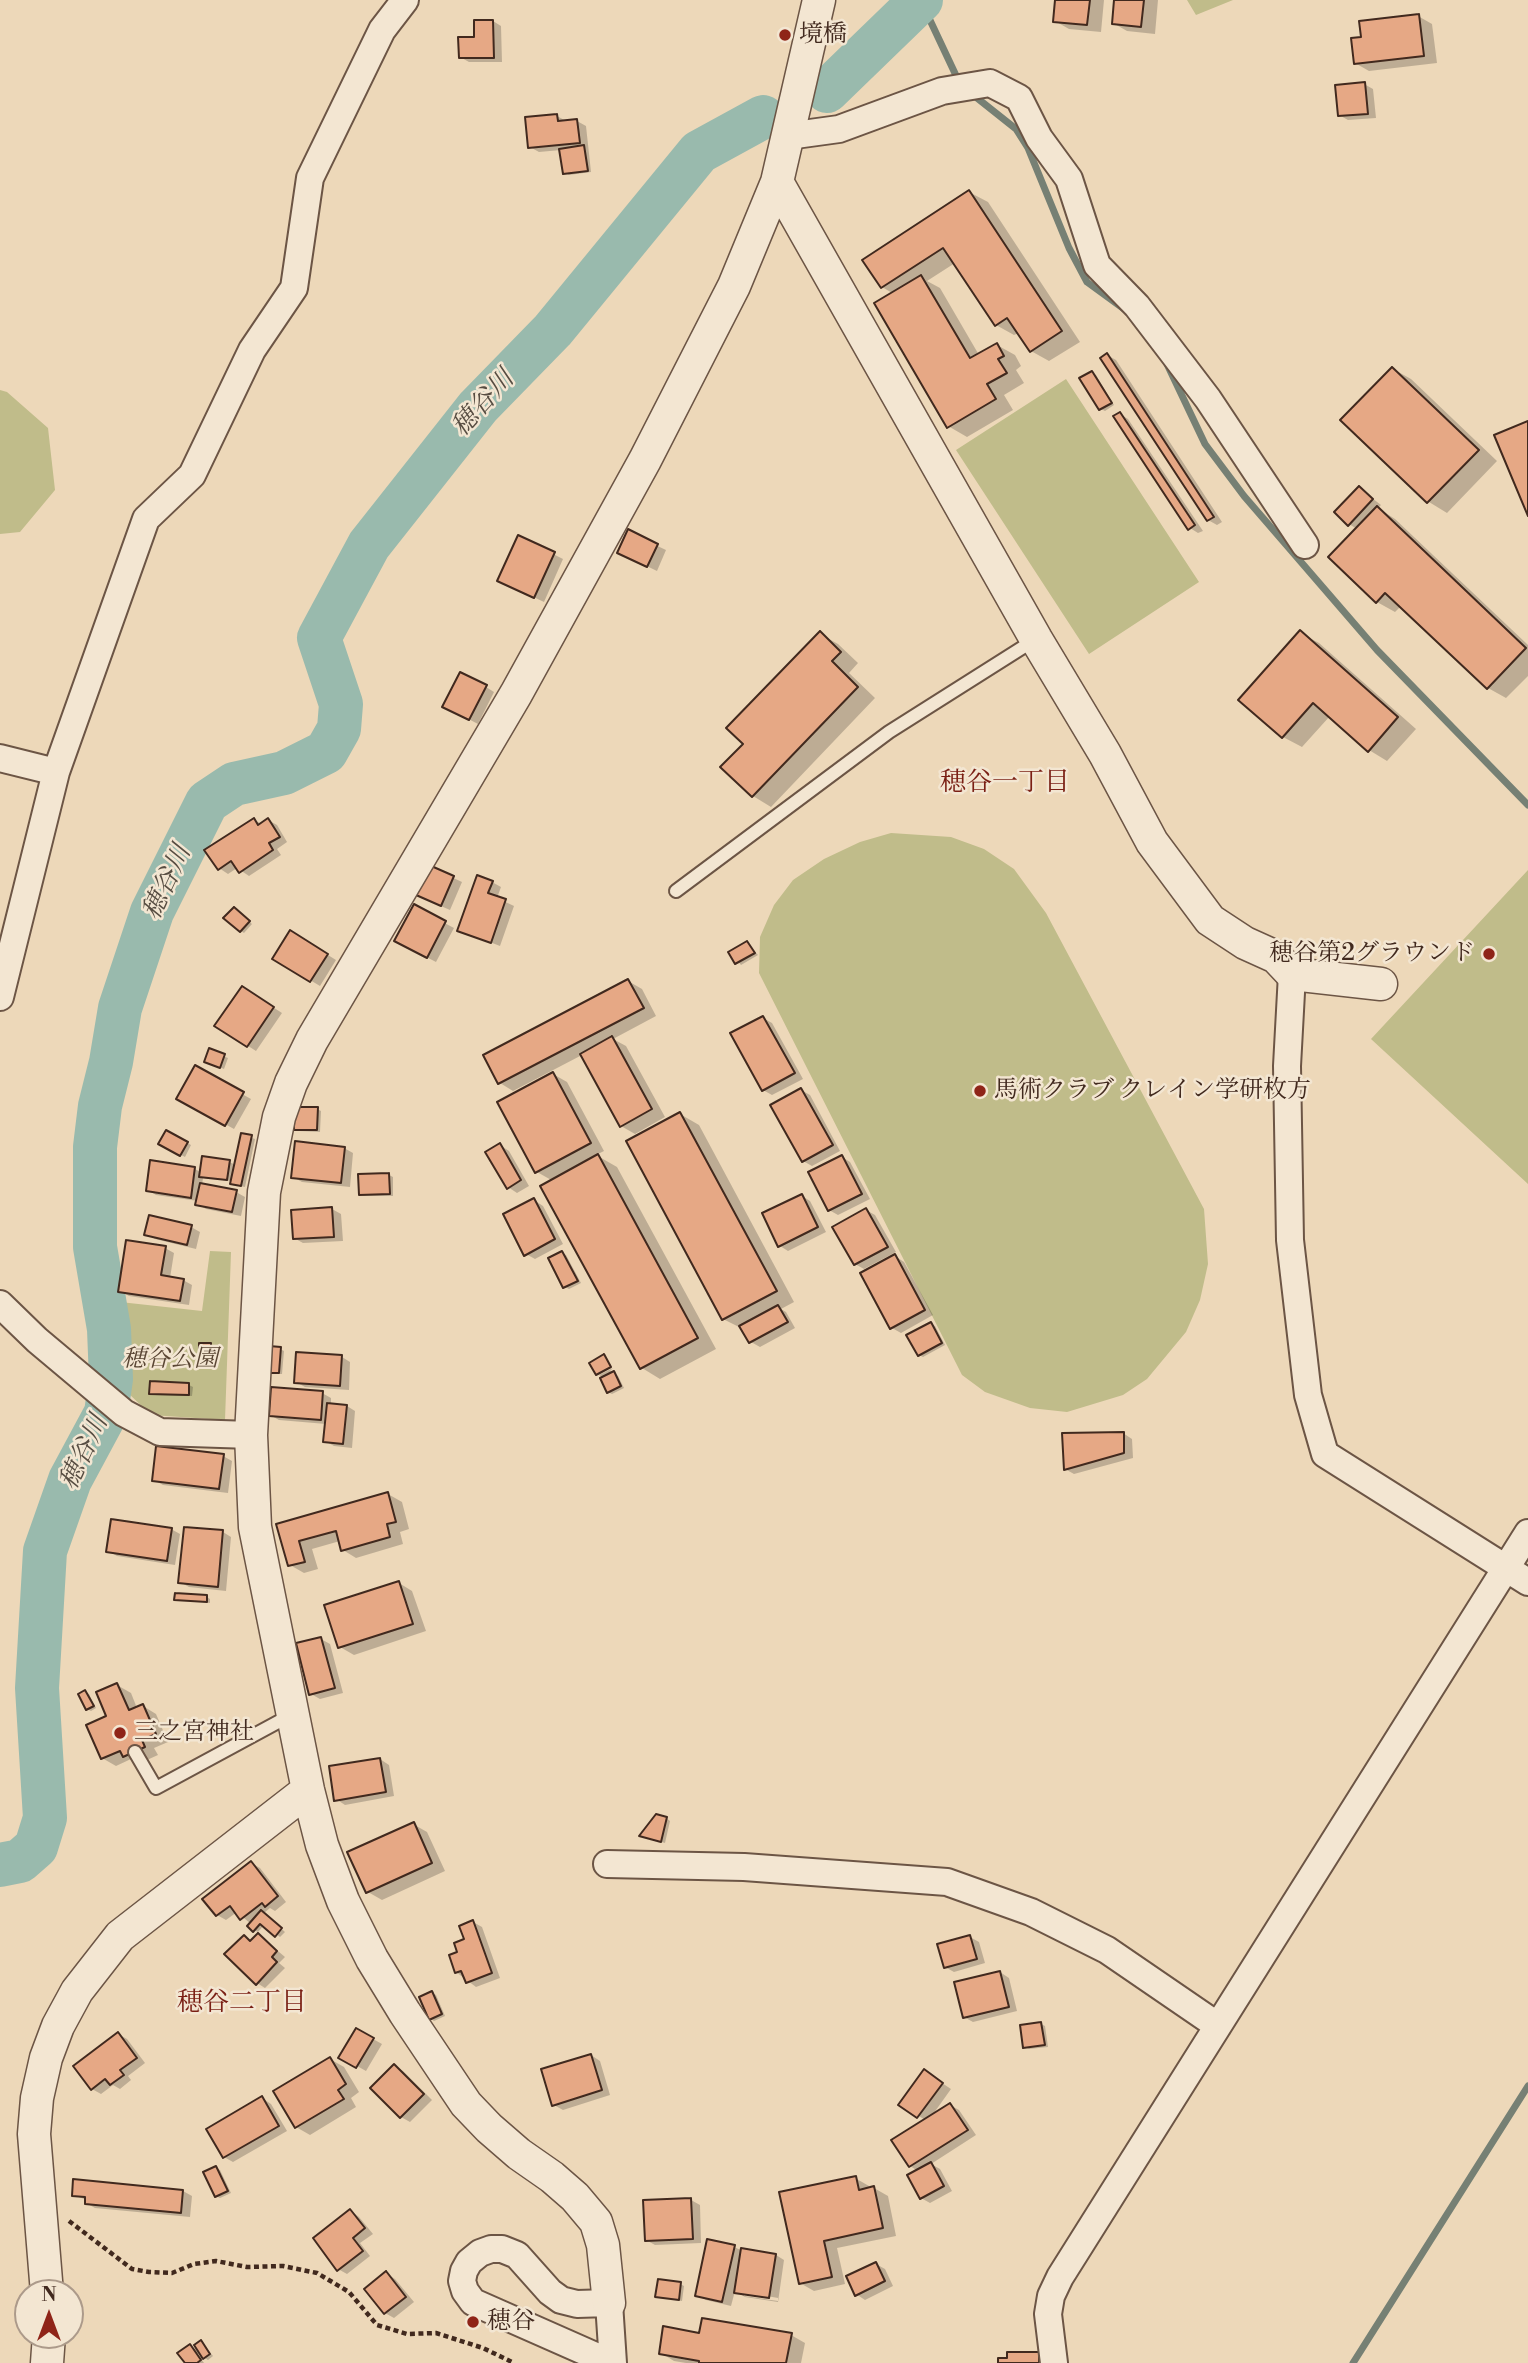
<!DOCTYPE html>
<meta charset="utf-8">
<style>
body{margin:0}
#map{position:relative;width:1528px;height:2363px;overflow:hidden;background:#edd8b9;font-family:"Libre Bodoni",serif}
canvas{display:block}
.north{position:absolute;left:14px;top:2279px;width:70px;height:70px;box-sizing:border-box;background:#f3e6d2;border:2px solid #ac9a8a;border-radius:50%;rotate:0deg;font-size:19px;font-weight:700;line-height:28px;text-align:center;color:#41291e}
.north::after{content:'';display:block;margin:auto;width:24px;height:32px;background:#8f2418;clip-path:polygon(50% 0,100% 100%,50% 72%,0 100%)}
</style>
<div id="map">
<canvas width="1528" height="2363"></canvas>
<div class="north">N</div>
</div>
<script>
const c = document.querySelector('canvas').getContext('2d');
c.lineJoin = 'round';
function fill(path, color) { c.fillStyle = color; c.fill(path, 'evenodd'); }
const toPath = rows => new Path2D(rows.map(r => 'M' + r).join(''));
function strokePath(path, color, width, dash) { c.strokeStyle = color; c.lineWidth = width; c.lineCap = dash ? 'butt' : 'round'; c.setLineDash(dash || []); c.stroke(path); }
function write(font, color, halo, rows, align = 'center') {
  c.font = font + ' "Libre Bodoni","Noto Serif JP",serif'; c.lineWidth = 5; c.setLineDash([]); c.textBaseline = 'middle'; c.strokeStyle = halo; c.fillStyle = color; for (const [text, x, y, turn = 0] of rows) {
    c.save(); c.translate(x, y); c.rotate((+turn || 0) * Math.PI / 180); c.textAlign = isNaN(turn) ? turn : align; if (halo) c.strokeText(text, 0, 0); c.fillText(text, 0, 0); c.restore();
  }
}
const green = toPath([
 [1187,0,1233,0,1196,15],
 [1066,379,1199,582,1089,654,956,450],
 [0,390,7,392,48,428,55,490,20,532,0,534],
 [891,833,951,837,984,849,1014,869,1046,913,1204,1209,1208,1264,1200,1300,1186,1332,1147,1379,1123,1395,1067,1412,1030,1408,985,1392,962,1375,759,973,760,937,774,905,793,880,824,859,860,842],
 [1528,870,1528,1184,1371,1039],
 [210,1251,231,1252,225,1420,151,1415,101,1367,111,1301,202,1311]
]);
const shadow = toPath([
 [1057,0,1104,0,1101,32,1069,29,1055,21],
 [1116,0,1158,0,1155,34,1127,31,1113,23],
 [1418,16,1432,24,1437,63,1369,71,1355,63,1363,38],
 [493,21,501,26,502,62,469,62,460,57],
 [1364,84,1373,89,1376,118,1348,120,1339,115],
 [557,116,566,121,577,121,586,126,591,172,569,175,565,173,561,150,539,152,530,147],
 [969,192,988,202,1080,342,1049,361,1031,351,1019,333,1014,335,996,325,955,263,927,281,940,288,979,355,997,345,1015,355,1021,366,1016,370,1024,383,1004,395,1013,410,967,437,948,426,894,294,882,287],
 [1107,355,1116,360,1222,522,1217,525,1208,520],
 [1393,369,1411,379,1497,461,1447,513,1429,502,1343,420],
 [1092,373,1096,375,1114,405,1105,411,1101,409],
 [1120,414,1128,419,1203,531,1198,533,1190,528],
 [1359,488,1381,505,1378,508,1395,519,1528,645,1528,676,1506,698,1488,688,1401,606,1395,612,1377,602,1357,529,1349,524],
 [628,532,666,550,657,571,628,557],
 [519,537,563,559,544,602,508,585],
 [1300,633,1319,643,1416,729,1387,761,1369,750,1330,716,1302,747,1283,737,1241,700],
 [820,634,838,644,858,663,849,673,875,698,771,807,753,796],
 [486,687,494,692,478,724,453,711],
 [254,820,262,824,268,820,277,825,287,842,277,849,281,855,249,876,237,868,228,874,219,868],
 [430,867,462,882,450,910,427,900],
 [492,882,501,887,497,898,514,906,500,946,459,930],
 [414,907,454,928,436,962,405,946],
 [238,911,252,924,244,933,241,931],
 [291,932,336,960,320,986,275,959],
 [747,943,758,955,741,965,731,953],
 [628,981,642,989,656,1016,613,1039,626,1046,665,1117,635,1134,621,1126,582,1055,513,1091,500,1083],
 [251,993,282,1013,256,1051,217,1026],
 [763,1018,772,1023,803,1079,772,1095,763,1090],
 [210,1051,228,1058,224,1069,210,1063],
 [195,1068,251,1099,234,1129,178,1098],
 [553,1074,567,1082,604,1151,596,1155,617,1167,716,1349,660,1379,642,1368,553,1181,537,1172],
 [801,1090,810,1095,840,1151,812,1166,803,1161],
 [317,1109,321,1111,320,1132,299,1131,295,1129],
 [680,1114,699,1125,794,1302,781,1309,786,1312,795,1328,760,1347,751,1342,743,1329,723,1319],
 [167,1132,191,1145,185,1157,161,1144],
 [242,1135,255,1139,245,1187,236,1185,232,1181,203,1178,202,1185,236,1192,245,1197,241,1216,206,1209,197,1204,198,1201,156,1195,148,1190,152,1162,195,1169,202,1173,229,1162,236,1165],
 [500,1145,509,1151,529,1186,517,1193,508,1187],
 [344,1148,353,1153,350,1187,302,1182,293,1177],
 [842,1157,850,1162,870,1199,838,1215,829,1210],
 [389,1175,393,1177,393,1196,364,1196,360,1194],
 [802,1196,810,1201,826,1232,788,1251,780,1246],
 [534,1200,543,1206,563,1244,535,1259,526,1254],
 [332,1209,341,1214,343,1241,303,1243,294,1238],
 [866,1210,875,1215,896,1252,864,1269,855,1264],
 [191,1227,200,1232,196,1249,155,1239,146,1234],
 [165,1248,174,1253,170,1278,183,1280,192,1285,189,1305,129,1296,120,1291],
 [562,1253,566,1255,581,1283,569,1289,565,1287],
 [895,1256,904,1262,933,1315,901,1333,892,1328],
 [931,1324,935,1326,945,1345,923,1357,919,1355],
 [211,1345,215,1347,215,1355,201,1353],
 [280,1349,284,1351,282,1374,273,1374,269,1372],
 [342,1357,350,1362,349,1390,305,1387,296,1382],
 [613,1368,610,1371,618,1376,624,1388,612,1394,608,1392,604,1378,599,1375],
 [189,1385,193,1387,192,1396,155,1395,151,1393],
 [322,1393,331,1398,331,1405,347,1406,355,1411,352,1448,334,1446,325,1441,326,1424,279,1420,270,1415],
 [1123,1433,1132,1439,1133,1458,1074,1474,1065,1469],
 [223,1456,232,1461,228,1493,163,1485,154,1480],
 [388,1494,402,1502,409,1529,400,1532,403,1544,356,1558,343,1550,340,1541,312,1549,318,1569,304,1573,290,1565,278,1525],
 [171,1529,180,1534,175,1565,117,1556,108,1551],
 [223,1532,231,1537,226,1591,189,1587,180,1582],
 [399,1583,412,1591,426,1631,354,1655,340,1647],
 [207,1597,210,1599,210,1603,176,1599],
 [321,1639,330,1644,343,1693,320,1699,311,1694],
 [117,1685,131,1693,137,1708,143,1706,156,1714,168,1742,154,1748,158,1755,138,1764,131,1759,116,1766,102,1758,109,1717],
 [85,1692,89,1694,96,1708,91,1711,87,1709],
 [380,1759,389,1765,394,1796,345,1805,336,1799],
 [666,1818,670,1821,665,1843,645,1837],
 [413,1824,427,1832,445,1871,382,1900,368,1892],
 [251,1863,260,1868,286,1902,275,1911,270,1908,264,1913,285,1932,280,1937,264,1925,258,1932,254,1930,251,1924,237,1912,226,1920,217,1915],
 [473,1922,482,1927,500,1978,476,1987,456,1972,459,1953],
 [259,1935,285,1957,279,1963,285,1968,265,1988,257,1983,244,1937,252,1942],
 [970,1937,979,1942,985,1963,954,1972,945,1967],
 [1000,1972,1009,1978,1017,2011,973,2022,964,2017],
 [432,1993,436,1995,445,2016,434,2021,430,2018],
 [1041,2024,1045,2026,1048,2047,1029,2049,1025,2047],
 [357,2030,382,2044,366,2071,341,2057],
 [118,2034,127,2039,145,2063,128,2076,131,2080,120,2089,113,2085,101,2094,92,2089],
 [591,2055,600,2061,610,2095,563,2110,554,2105],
 [330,2059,344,2067,359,2092,351,2098,356,2107,310,2135,296,2127],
 [394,2066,403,2071,432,2100,410,2122,401,2117],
 [933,2077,951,2089,931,2117,950,2105,959,2110,976,2135,931,2164,940,2169,952,2191,930,2203,921,2198,918,2171,910,2166,925,2120,901,2104],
 [262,2098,271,2104,287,2131,233,2162,224,2157],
 [216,2168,220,2170,231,2193,220,2198,216,2196],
 [855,2178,869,2186,870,2189,874,2188,888,2196,896,2236,837,2248,845,2284,814,2291,800,2283],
 [183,2191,192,2196,190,2217,95,2208,86,2203,87,2200,73,2195],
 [691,2200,700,2205,701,2243,655,2245,646,2240],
 [351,2211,359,2217,373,2234,360,2243,370,2256,347,2274,338,2269],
 [734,2247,743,2251,776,2255,784,2260,778,2302,745,2297,735,2291,731,2306,706,2300,697,2295],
 [744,2292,778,2298,778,2301,744,2296],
 [876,2264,885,2269,893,2286,865,2300,856,2294],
 [386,2273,395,2279,414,2302,394,2318,385,2313],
 [680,2284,684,2286,682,2301,657,2296],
 [700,2335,791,2335,805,2343,801,2363,686,2363,674,2361,661,2353],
 [201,2342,213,2356,208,2360,197,2353,204,2363,187,2363,190,2346,201,2352]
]);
const stream = toPath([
 [921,1,960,84],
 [972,94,1016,129,1028,148,1069,248,1087,282,1124,309],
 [1167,364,1205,444,1244,496,1377,650,1528,805],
 [1353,2363,1528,2086]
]);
const river = toPath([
 [827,91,921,0],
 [0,1865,20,1861,36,1847,45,1818,37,1688,45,1551,70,1480,106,1413,111,1379,109,1329,95,1247,95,1147,100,1106,111,1062,120,1008,152,912,207,802,234,784,284,773,326,752,339,729,341,704,319,638,369,545,478,407,553,330,699,152,763,117]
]);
const building = toPath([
 [1055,0,1090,0,1087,25,1053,22,1055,0],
 [1114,0,1144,0,1141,27,1112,24,1114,0],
 [1419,14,1424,56,1354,64,1351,38,1361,37,1359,21,1419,14],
 [474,20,493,20,494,58,459,58,458,37,474,37,474,20],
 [1365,82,1368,114,1338,116,1335,85,1365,82],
 [557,114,558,121,577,119,580,143,528,148,525,117,557,114],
 [584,145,588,171,563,174,559,149,584,145],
 [969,190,1062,331,1030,352,1007,318,995,326,943,248,881,288,862,260,969,190],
 [921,275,970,358,997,343,1004,356,998,359,1007,373,987,384,996,399,947,428,874,303,921,275],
 [1107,353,1214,517,1207,521,1100,358,1107,353],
 [1392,367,1479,450,1427,503,1340,420,1392,367],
 [1092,371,1112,403,1099,410,1079,378,1092,371],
 [1120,412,1195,525,1188,530,1113,416,1120,412],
 [1528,421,1528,516,1494,435,1528,421],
 [1359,486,1373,499,1348,526,1334,512,1359,486],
 [1377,506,1526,648,1487,689,1385,593,1376,603,1328,557,1377,506],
 [628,529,658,544,647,567,617,553,628,529],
 [518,535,555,552,534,598,497,581,518,535],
 [1300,630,1398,717,1368,752,1313,703,1282,738,1238,700,1300,630],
 [820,631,841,652,832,661,858,687,752,797,720,767,743,744,726,728,820,631],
 [460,672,487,685,469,720,442,707,460,672],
 [254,818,258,825,268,818,280,837,269,843,273,850,239,873,231,861,218,870,204,850,254,818],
 [429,865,454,876,441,906,416,895,429,865],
 [477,875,493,881,488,893,506,899,491,943,457,931,477,875],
 [414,904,446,921,427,958,394,941,414,904],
 [234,907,250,921,240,932,223,918,234,907],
 [290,930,328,954,310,982,272,959,290,930],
 [747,941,755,953,735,964,728,952,747,941],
 [628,979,644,1008,498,1084,483,1055,628,979],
 [242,986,274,1007,247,1047,214,1026,242,986],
 [763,1016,795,1073,762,1091,730,1033,763,1016],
 [612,1036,652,1109,620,1127,580,1054,612,1036],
 [209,1048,225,1054,220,1068,204,1062,209,1048],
 [195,1065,244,1092,225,1126,176,1099,195,1065],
 [553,1072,591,1143,535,1173,497,1102,553,1072],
 [801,1088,833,1145,802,1162,770,1105,801,1088],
 [294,1107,318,1107,317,1130,294,1130,294,1107],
 [680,1112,777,1291,722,1320,626,1141,680,1112],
 [166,1130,188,1142,180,1156,158,1144,166,1130],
 [241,1133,252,1135,241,1186,230,1184,241,1133],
 [295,1141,345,1147,341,1183,291,1178,295,1141],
 [500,1143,521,1180,507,1189,485,1152,500,1143],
 [598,1154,698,1338,640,1369,540,1186,598,1154],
 [842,1155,862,1194,828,1211,808,1172,842,1155],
 [202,1156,230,1160,227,1180,199,1177,202,1156],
 [150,1160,195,1167,191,1198,146,1191,150,1160],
 [389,1173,390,1194,359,1195,358,1174,389,1173],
 [200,1183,237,1190,232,1212,195,1205,200,1183],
 [802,1194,818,1227,778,1247,762,1213,802,1194],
 [534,1198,555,1239,524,1256,503,1214,534,1198],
 [332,1207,334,1237,293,1239,291,1210,332,1207],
 [866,1208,888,1247,854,1265,832,1227,866,1208],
 [149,1215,192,1225,187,1245,144,1235,149,1215],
 [126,1240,166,1246,161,1275,184,1279,180,1301,118,1292,126,1240],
 [562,1251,578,1281,563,1288,548,1258,562,1251],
 [895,1254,925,1310,890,1329,860,1273,895,1254],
 [778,1305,788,1322,749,1343,739,1326,778,1305],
 [931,1322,942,1343,918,1356,906,1335,931,1322],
 [199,1343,211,1343,211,1354,199,1354,199,1343],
 [269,1346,281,1347,279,1373,267,1373,269,1346],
 [296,1352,342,1355,340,1386,294,1383,296,1352],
 [604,1354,611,1367,596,1375,589,1363,604,1354],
 [614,1371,621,1386,607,1393,600,1378,614,1371],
 [150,1381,189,1383,189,1395,149,1394,150,1381],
 [271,1387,323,1391,321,1420,269,1416,271,1387],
 [327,1403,347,1405,343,1444,323,1442,327,1403],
 [1124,1432,1124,1453,1064,1470,1062,1433,1124,1432],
 [156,1446,224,1454,219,1489,152,1481,156,1446],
 [388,1492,396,1522,387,1524,390,1537,341,1551,336,1531,299,1541,305,1562,288,1566,276,1524,388,1492],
 [111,1519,172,1528,167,1561,106,1552,111,1519],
 [184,1527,223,1530,218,1587,178,1583,184,1527],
 [399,1581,413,1624,338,1648,324,1605,399,1581],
 [175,1593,207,1595,207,1602,174,1600,175,1593],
 [321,1637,335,1688,309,1695,296,1643,321,1637],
 [117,1683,129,1710,143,1704,156,1734,142,1740,145,1747,123,1757,120,1751,101,1759,86,1725,106,1716,96,1692,117,1683],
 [85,1690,94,1706,86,1710,78,1694,85,1690],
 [380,1758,386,1792,334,1801,329,1766,380,1758],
 [656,1814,667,1817,661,1842,639,1836,656,1814],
 [414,1822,432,1863,366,1893,347,1852,414,1822],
 [251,1861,278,1896,265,1907,262,1903,240,1920,230,1906,216,1916,202,1899,251,1861],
 [261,1910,282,1928,275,1937,260,1924,253,1932,247,1926,261,1910],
 [473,1920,492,1973,466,1983,461,1971,455,1973,449,1955,457,1952,454,1943,464,1939,459,1926,473,1920],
 [258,1933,277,1951,272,1957,277,1962,256,1985,224,1954,244,1935,250,1941,258,1933],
 [970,1935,977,1959,944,1968,937,1944,970,1935],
 [1000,1971,1009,2007,963,2018,954,1982,1000,1971],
 [432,1991,442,2014,429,2020,419,1997,432,1991],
 [1041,2022,1045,2045,1023,2048,1020,2025,1041,2022],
 [356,2028,374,2038,356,2068,338,2058,356,2028],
 [118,2032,137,2058,120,2070,124,2075,110,2085,105,2079,91,2090,73,2066,118,2032],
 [591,2054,602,2090,552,2106,541,2069,591,2054],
 [330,2057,346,2084,338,2090,344,2099,295,2128,273,2091,330,2057],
 [394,2064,424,2094,400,2118,370,2088,394,2064],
 [924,2069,943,2083,917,2118,898,2105,924,2069],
 [262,2096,279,2126,223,2158,206,2129,262,2096],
 [950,2103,968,2130,909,2167,891,2140,950,2103],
 [931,2162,944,2186,920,2199,907,2175,931,2162],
 [216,2166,228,2191,215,2197,203,2172,216,2166],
 [856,2176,859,2190,874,2186,883,2228,824,2241,832,2277,799,2284,779,2192,856,2176],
 [73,2179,183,2190,181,2213,85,2204,85,2197,72,2196,73,2179],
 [691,2198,693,2239,645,2241,643,2200,691,2198],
 [350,2209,365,2228,353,2238,363,2251,337,2271,313,2238,350,2209],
 [707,2239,735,2245,722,2302,695,2296,707,2239],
 [741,2248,776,2254,769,2298,734,2293,741,2248],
 [876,2262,885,2281,855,2296,846,2276,876,2262],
 [386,2271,406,2297,384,2314,364,2289,386,2271],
 [658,2279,681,2282,679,2300,655,2297,658,2279],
 [702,2318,792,2333,786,2363,699,2363,699,2361,659,2354,663,2326,699,2333,702,2318],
 [201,2340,210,2354,203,2359,194,2345,201,2340],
 [190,2344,201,2360,197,2363,185,2363,177,2353,190,2344],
 [1007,2352,1039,2352,1039,2363,998,2363,998,2358,1007,2358,1007,2352]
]);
const path = toPath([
 [69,2221,132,2269,149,2272,172,2273,194,2264,216,2261,247,2267,283,2266,317,2273,349,2292,377,2325,407,2334,436,2333,483,2348,514,2363]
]);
const service = toPath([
 [676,891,889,732,1036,639],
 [135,1752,156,1788,291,1715]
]);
const minor = toPath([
 [788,136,839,129,942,91,990,83,1019,98,1039,138,1069,179,1097,265,1137,306,1208,399,1305,545],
 [0,758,56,772],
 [1292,974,1287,1066,1290,1240,1308,1395,1325,1454,1528,1582],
 [0,997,56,772,146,519,192,475,252,350,294,288,310,178,382,30,405,0],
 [0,1304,37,1340,124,1413,160,1432,251,1435],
 [607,1864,744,1867,947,1882,1031,1912,1107,1950,1218,2026],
 [611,2363,473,2302,465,2291,462,2281,464,2271,469,2262,480,2253,491,2249,502,2249,517,2255,550,2292,561,2300,577,2304,609,2303,613,2363],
 [1054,2363,1048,2314,1051,2296,1060,2277,1528,1533]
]);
const tertiary = toPath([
 [777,182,1036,639,1105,754,1152,842,1210,920,1245,943,1276,957,1292,974,1381,984],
 [47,2293,34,2134,37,2098,46,2058,58,2026,77,1991,120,1936,308,1790],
 [609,2303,603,2245,596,2222,575,2197,552,2177,519,2154,489,2128,466,2104,405,2013,372,1959,343,1901,322,1845,308,1790,255,1527,251,1435,264,1192,279,1117,291,1083,312,1040,516,694,645,460,734,286,777,182,819,0],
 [47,2363,49,2335]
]);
const markers = [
 [785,35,7,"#8f2418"],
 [1489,954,7,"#8f2418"],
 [980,1091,7,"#8f2418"],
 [120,1733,7,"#8f2418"],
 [473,2322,7,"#8f2418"]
];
const poiNames = [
 ["境橋",799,35],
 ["穂谷第2グラウンド",1475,954,"right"],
 ["馬術クラブ クレイン学研枚方",994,1091],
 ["三之宮神社",134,1733],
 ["穂谷",487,2322]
];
const parkNames = [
 ["穂谷公園",170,1360]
];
const waterNames = [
 ["穂谷川",484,404,-48],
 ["穂谷川",168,883,-65],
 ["穂谷川",85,1453,-65]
];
const neighbourhoodNames = [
 ["穂谷一丁目",1005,784],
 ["穂谷二丁目",242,2004]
];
fill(green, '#c0bc8a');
fill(shadow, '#0003');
strokePath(stream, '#768074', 7);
strokePath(river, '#99baad', 44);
fill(building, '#e6a885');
strokePath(building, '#41291e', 2);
strokePath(service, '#6c5545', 16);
strokePath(minor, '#6c5545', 30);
strokePath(tertiary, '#6c5545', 35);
strokePath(path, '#41291e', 4.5, [5, 3.5]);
strokePath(service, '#f3e6d2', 12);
strokePath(minor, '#f3e6d2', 26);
strokePath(tertiary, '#f3e6d2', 32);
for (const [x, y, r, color] of markers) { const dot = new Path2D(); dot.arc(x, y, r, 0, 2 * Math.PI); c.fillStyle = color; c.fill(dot); strokePath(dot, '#f3e6d2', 2.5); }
write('24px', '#41291e', '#f3e6d2', poiNames, 'left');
write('italic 24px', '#5a4634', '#f3e6d2', parkNames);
write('italic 26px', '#574d42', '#f3e6d2', waterNames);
write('26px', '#7a1f14', '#f3e6d2', neighbourhoodNames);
</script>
